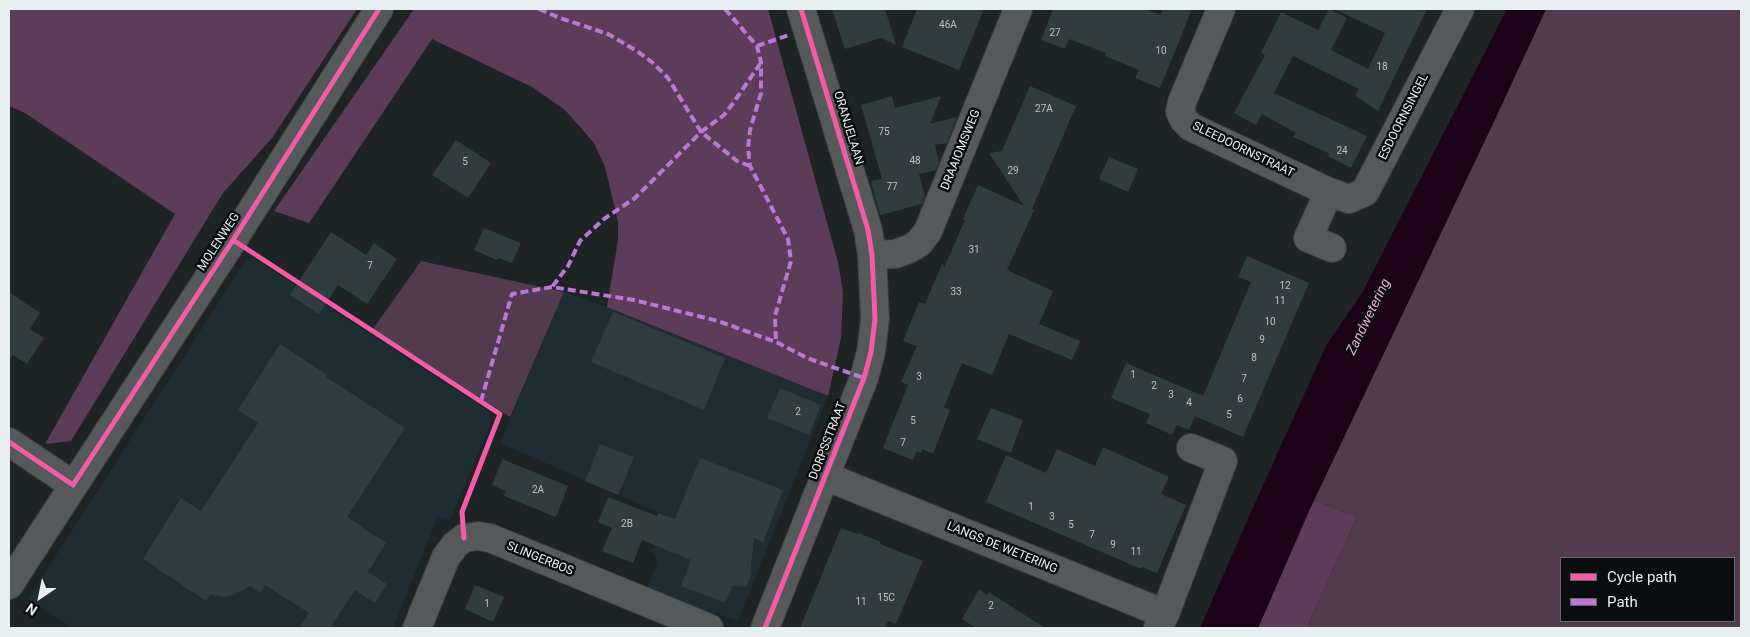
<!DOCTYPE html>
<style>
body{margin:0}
#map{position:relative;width:1750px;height:637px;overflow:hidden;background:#1e2323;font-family:Roboto,sans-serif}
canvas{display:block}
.frame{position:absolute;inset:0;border:10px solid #e8eff0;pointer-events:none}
.legend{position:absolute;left:1560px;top:557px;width:175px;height:65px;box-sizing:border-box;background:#090d0e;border:1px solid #626768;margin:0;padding:6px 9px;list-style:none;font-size:15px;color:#e8eff0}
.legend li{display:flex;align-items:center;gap:10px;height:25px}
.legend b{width:25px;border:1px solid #626768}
.north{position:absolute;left:15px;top:572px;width:50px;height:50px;-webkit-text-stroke:4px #090d0e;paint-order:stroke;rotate:214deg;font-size:14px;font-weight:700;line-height:20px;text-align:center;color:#e8eff0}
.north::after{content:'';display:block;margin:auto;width:18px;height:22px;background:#e8eff0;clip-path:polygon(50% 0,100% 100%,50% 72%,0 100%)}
</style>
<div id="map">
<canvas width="1750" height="637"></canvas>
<div class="frame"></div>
<ul class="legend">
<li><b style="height:6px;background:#f35aa7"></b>Cycle path</li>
<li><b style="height:6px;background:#ba77d6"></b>Path</li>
</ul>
<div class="north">N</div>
</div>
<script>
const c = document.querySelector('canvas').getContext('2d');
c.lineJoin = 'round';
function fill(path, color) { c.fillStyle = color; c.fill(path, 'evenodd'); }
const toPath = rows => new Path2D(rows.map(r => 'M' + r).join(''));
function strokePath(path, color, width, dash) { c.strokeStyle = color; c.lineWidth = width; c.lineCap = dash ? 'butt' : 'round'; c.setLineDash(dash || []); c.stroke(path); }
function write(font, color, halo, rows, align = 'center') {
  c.font = font + ' Roboto,sans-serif'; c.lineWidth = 5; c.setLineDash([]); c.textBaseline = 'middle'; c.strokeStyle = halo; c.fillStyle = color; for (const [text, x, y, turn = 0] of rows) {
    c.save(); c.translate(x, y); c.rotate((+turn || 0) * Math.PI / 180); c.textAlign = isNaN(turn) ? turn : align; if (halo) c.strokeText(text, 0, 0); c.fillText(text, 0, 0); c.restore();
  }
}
const built = toPath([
 [249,255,490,412,490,426,450,520,438,517,393,628,73,628,28,599],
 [564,292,607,307,828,396,738,621,679,601,647,588,658,562,652,551,667,516,500,443]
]);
const green = toPath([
 [1546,9,1741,9,1741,628,1305,628,1307,627,1357,517,1314,500,1497,115],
 [1561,558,1734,558,1734,621,1561,621],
 [421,261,564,292,510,417,373,329]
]);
const forest = toPath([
 [9,9,357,9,272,138,223,193,71,441,45,444,175,214,25,113,9,106],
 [414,9,768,9,838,262,843,292,841,338,828,396,607,307,618,240,618,222,605,167,594,143,565,110,532,87,432,39,309,223,274,211],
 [1314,500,1357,517,1307,627,1258,628]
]);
const water = toPath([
 [1507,9,1546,9,1497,115,1307,515,1258,628,1200,628,1255,503,1327,344,1362,293]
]);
const building = toPath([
 [832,9,885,9,896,45,881,38,845,49],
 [917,9,984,9,959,70,902,47],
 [1053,9,1145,9,1161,15,1163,9,1192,9,1160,88,1135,78,1139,70,1105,56,1106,53,1069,39,1065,49,1041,40],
 [1329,9,1347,18,1331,50,1368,69,1385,33,1334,9,1427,9,1378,111,1356,96,1359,89,1293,56,1274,93,1367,136,1351,168,1328,156,1330,154,1293,137,1296,133,1262,114,1256,125,1234,113,1265,55,1261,53,1281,12,1318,30],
 [1030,86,1076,106,1032,209,1034,210,1007,270,1053,291,1039,324,1080,341,1072,360,1009,334,992,375,962,363,944,407,950,410,933,454,922,449,921,453,917,451,913,460,883,448,908,385,901,382,917,346,903,341,919,302,925,304,943,262,944,268,965,220,963,219,978,185,1024,206,989,153,1002,151],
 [892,96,895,108,941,96,930,124,957,117,947,143,935,145,939,163,936,170,919,174,925,197,922,204,880,215,871,181,882,179,861,105],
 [456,140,491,163,468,198,432,175],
 [1109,157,1138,169,1128,192,1099,179],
 [484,228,521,243,512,263,498,258,497,260,474,250],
 [331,232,366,255,374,243,397,259,367,304,338,285,319,314,290,295],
 [1247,256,1309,283,1243,437,1195,416,1189,430,1177,425,1172,435,1146,423,1150,414,1111,398,1126,363,1203,396,1251,282,1238,277],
 [9,292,40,313,30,329,44,338,27,364,13,355,9,362],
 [613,312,725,358,704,410,591,362],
 [280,344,327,375,326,377,405,428,347,517,386,543,368,572,387,584,375,603,355,590,330,628,299,628,309,613,265,585,261,593,250,586,234,595,223,597,210,594,206,601,143,559,181,498,201,511,258,423,238,410],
 [780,388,821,405,809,435,767,418],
 [991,408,1023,420,1011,453,977,439],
 [600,444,634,457,618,495,585,481],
 [1103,447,1169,477,1161,494,1186,505,1157,573,1142,567,1141,569,986,502,1006,455,1046,473,1057,449,1095,466],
 [700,458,783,490,763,542,754,538,750,577,747,587,732,586,725,603,681,586,691,560,642,540,633,563,602,551,612,528,598,522,608,497,657,516,658,513,675,519],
 [502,459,568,486,556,517,504,496,506,491,492,485],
 [841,528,858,534,859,533,881,542,880,544,923,561,896,624,888,621,885,628,800,628],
 [475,585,504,597,493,622,465,609],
 [979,589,987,595,989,592,1045,628,976,628,962,619]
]);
const minor = toPath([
 [1221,9,1182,102,1180,112,1184,120,1191,127,1329,192,1349,199,1365,192,1460,9],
 [1329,192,1308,238,1332,248],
 [872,255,895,254,909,249,919,243,928,231,1018,9],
 [9,442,73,485],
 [825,476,1165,614,1158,628],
 [9,585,233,240,379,9],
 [1165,614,1223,461,1191,448],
 [417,628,446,557,455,545,464,538,478,536,490,538,709,628],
 [765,628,864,378,871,352,875,319,872,255,868,230,801,9]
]);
const quiet = toPath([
 [539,9,560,18,608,34,637,51,653,63,668,78,701,132,635,198,604,219,580,241,568,266,552,287],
 [725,9,757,46,761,62,761,93,750,130,748,148,750,166,788,239,791,261,775,316,776,342],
 [757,46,789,35],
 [750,166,737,161,701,132,724,115,734,102,760,64],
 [481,401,512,294,552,287,634,300,718,321,776,342,807,358,864,378]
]);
const cycleway = toPath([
 [233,240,500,414,462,512,464,538],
 [9,442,73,485,233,240,379,9],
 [765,628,864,378,871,352,875,319,872,255,868,230,801,9]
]);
const numberNames = [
 ["46A",948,25],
 ["27",1055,33],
 ["10",1161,51],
 ["18",1382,67],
 ["27A",1044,109],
 ["75",884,132],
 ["24",1342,151],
 ["48",915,161],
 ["5",465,162],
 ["29",1013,171],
 ["77",892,187],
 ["31",974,250],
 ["7",370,266],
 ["12",1285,286],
 ["33",956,292],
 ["11",1280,301],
 ["10",1270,322],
 ["9",1262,340],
 ["8",1254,358],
 ["1",1133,375],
 ["3",919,377],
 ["7",1244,379],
 ["2",1154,386],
 ["3",1171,395],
 ["6",1240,399],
 ["4",1189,403],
 ["2",798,412],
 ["5",1229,415],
 ["5",913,421],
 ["7",903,443],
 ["2A",538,490],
 ["1",1031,507],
 ["3",1052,517],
 ["2B",627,524],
 ["5",1071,525],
 ["7",1092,535],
 ["9",1113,545],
 ["11",1136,552],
 ["15C",886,598],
 ["11",861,602],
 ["1",487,604],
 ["2",991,606]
];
const streetNames = [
 ["ESDOORNSINGEL",1404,117,-63],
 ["ORANJELAAN",848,128,73],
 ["DRAAIOMSWEG",961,150,-68],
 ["SLEEDOORNSTRAAT",1243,150,26],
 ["MOLENWEG",219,242,-57],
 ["DORPSSTRAAT",828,441,-69],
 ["LANGS DE WETERING",1002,548,22],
 ["SLINGERBOS",540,559,22]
];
const waterNames = [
 ["Zandwetering",1369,317,-64]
];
fill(built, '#1d2d31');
fill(green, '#523b4f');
fill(forest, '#5c3c58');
fill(water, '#1c031a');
fill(building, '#303d3f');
strokePath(minor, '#393d3d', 30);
strokePath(minor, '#555959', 28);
strokePath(quiet, '#ba77d6', 4, [8, 4]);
strokePath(cycleway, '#f35aa7', 5);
write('10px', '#bac2c4', null, numberNames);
write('12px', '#e8eff0', '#090d0e', streetNames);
write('italic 14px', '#e9aade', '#090d0e', waterNames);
</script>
